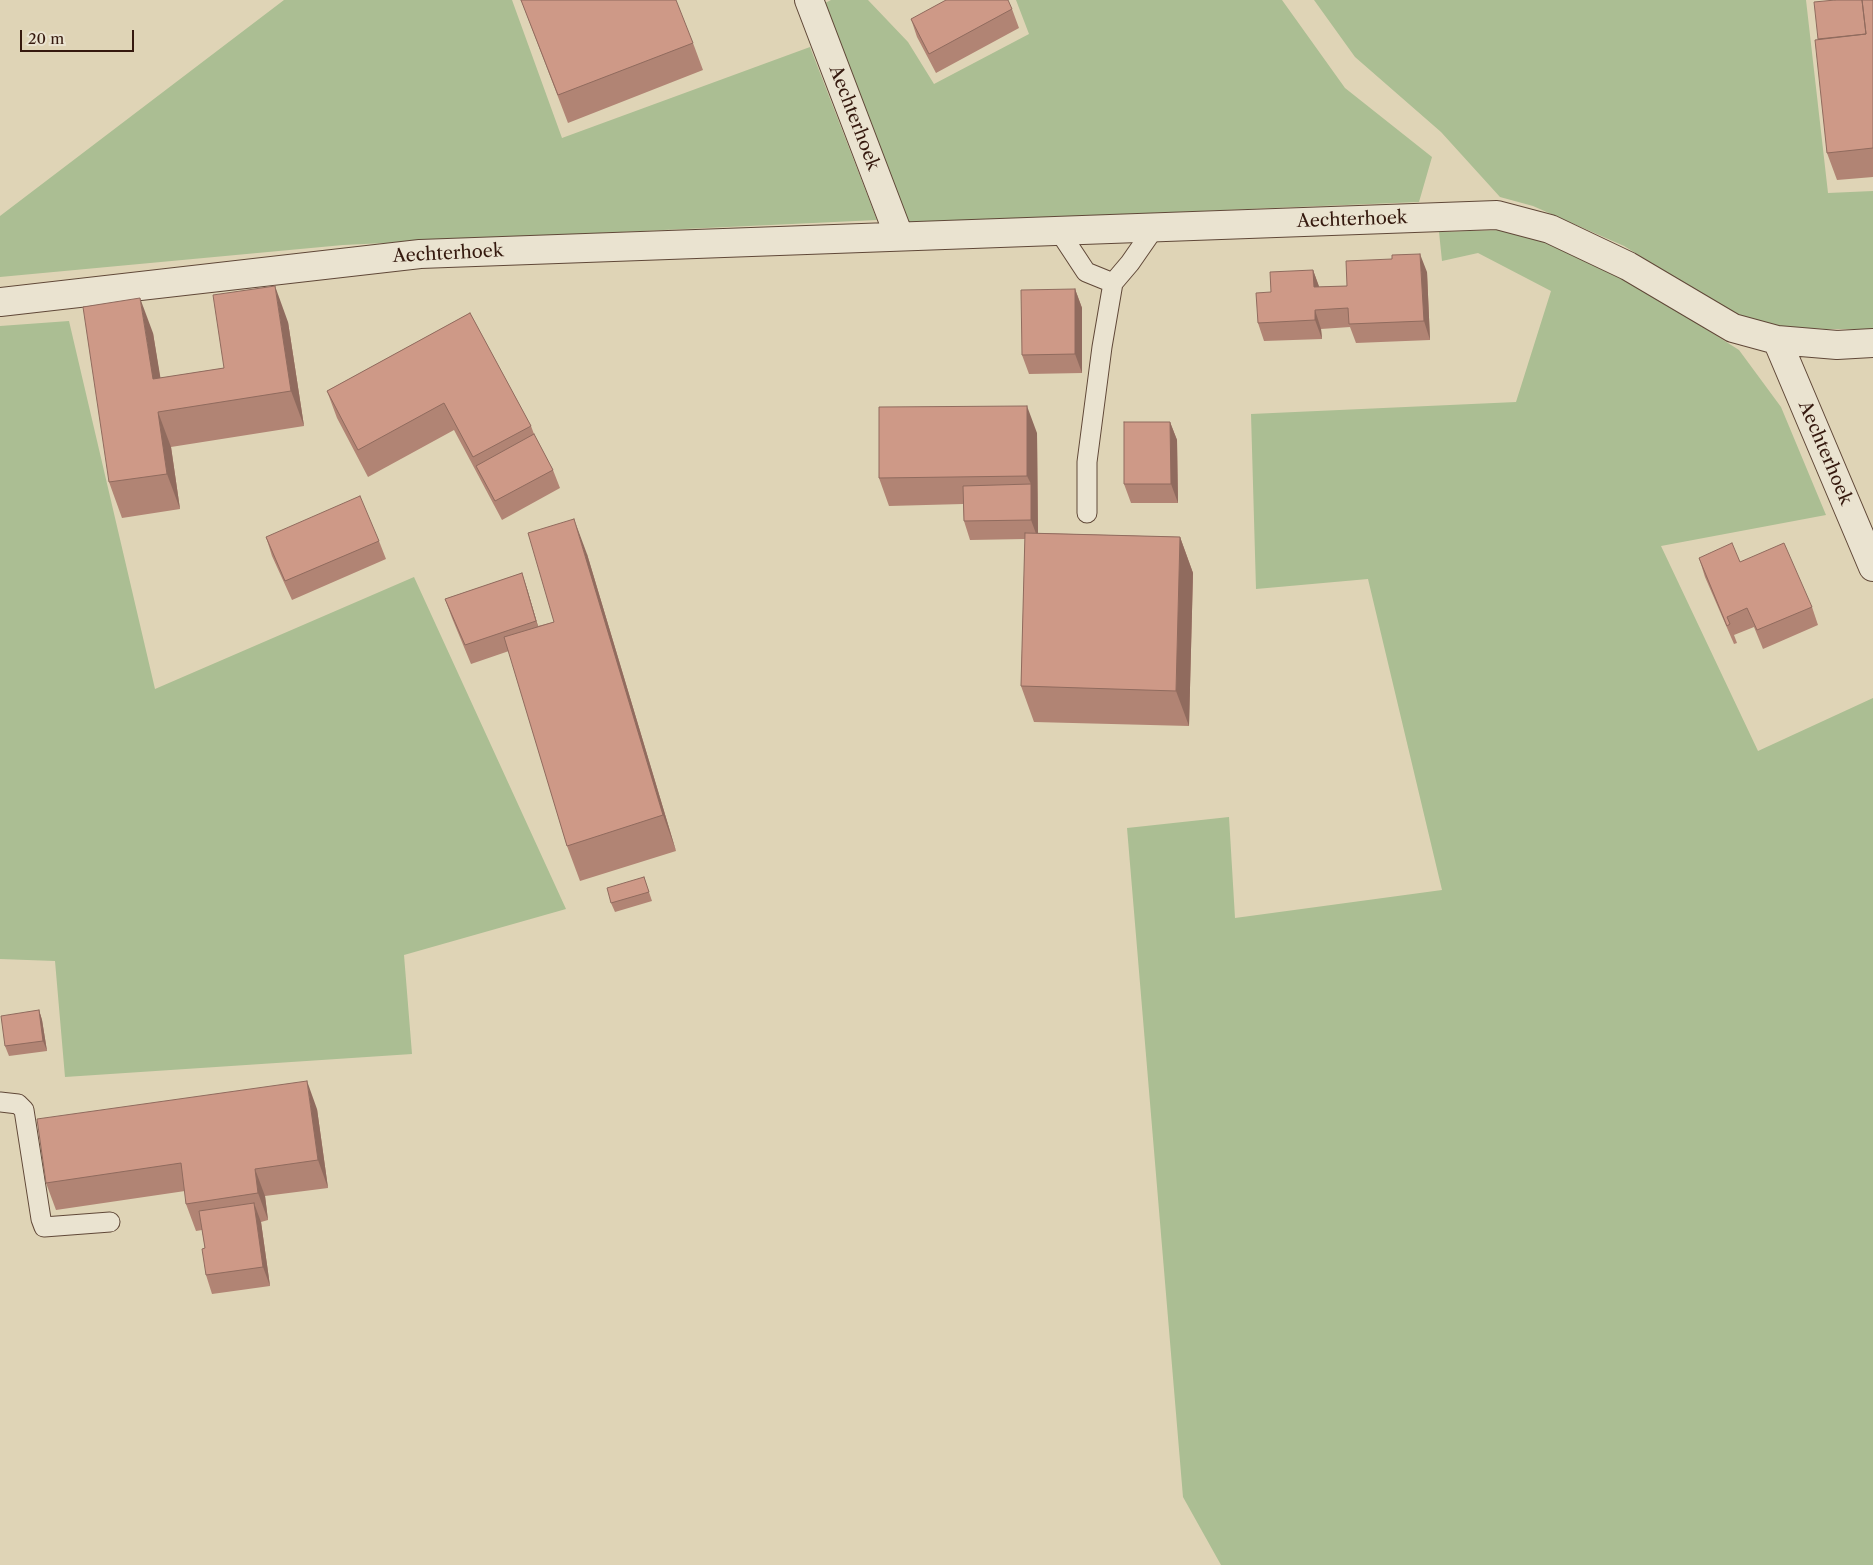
<!DOCTYPE html>
<style>
body{margin:0}
#map{position:relative;width:1873px;height:1565px;overflow:hidden;background:#dfd4b6;font-family:"Libre Caslon Text",serif}
canvas{display:block}
.scale{position:absolute;left:20px;top:30px;width:114px;height:22px;box-sizing:border-box;border:2px solid #35190e;border-top:0;padding-left:6px;font-size:15px;line-height:18px;white-space:nowrap;color:#35190e;-webkit-text-stroke:4px #eae3d0;paint-order:stroke}
</style>
<div id="map">
<canvas width="1873" height="1565"></canvas>
<div class="scale">20 m</div>
</div>
<script>
const c = document.querySelector('canvas').getContext('2d');
c.lineJoin = 'round';
function fill(path, color) { c.fillStyle = color; c.fill(path, 'evenodd'); }
const toPath = rows => new Path2D(rows.map(r => 'M' + r).join(''));
function strokePath(path, color, width, dash) { c.strokeStyle = color; c.lineWidth = width; c.lineCap = dash ? 'butt' : 'round'; c.setLineDash(dash || []); c.stroke(path); }
function write(font, color, halo, rows, align = 'center') {
  c.font = font + ' "Libre Caslon Text",serif'; c.lineWidth = 4; c.setLineDash([]); c.textBaseline = 'middle'; c.strokeStyle = halo; c.fillStyle = color; for (const [text, x, y, turn = 0] of rows) {
    c.save(); c.translate(x, y); c.rotate((+turn || 0) * Math.PI / 180); c.textAlign = isNaN(turn) ? turn : align; if (halo) c.strokeText(text, 0, 0); c.fillText(text, 0, 0); c.restore();
  }
}
const green = toPath([
 [284,0,512,0,562,138,810,47,877,220,343,245,0,277,0,216],
 [831,0,868,0,908,42,934,84,1029,34,1016,0,1282,0,1345,88,1432,157,1419,202,908,223,825,3],
 [1314,0,1806,0,1828,193,1873,191,1873,329,1825,329,1774,326,1736,315,1624,246,1533,206,1500,197,1441,132,1355,57],
 [1502,230,1546,242,1622,276,1739,350,1781,407,1826,515,1661,546,1758,751,1873,698,1873,1565,1221,1565,1183,1497,1127,828,1229,817,1235,918,1442,890,1368,579,1256,589,1251,414,1516,402,1551,291,1478,253,1442,261,1439,232],
 [69,321,155,689,414,577,566,909,404,955,412,1054,65,1077,55,961,0,959,0,326]
]);
const service = toPath([
 [1059,231,1086,272,1113,283,1130,263,1155,227],
 [1087,513,1087,462,1102,347,1113,283],
 [0,1102,18,1104,24,1110,41,1219,44,1227,110,1222]
]);
const minor = toPath([
 [809,0,899,236],
 [0,302,420,254,1497,215,1550,229,1628,266,1733,328,1777,340,1837,345,1873,343],
 [1777,340,1873,567]
]);
const wall = toPath([
 [521,0,693,43,703,70,568,123],
 [1873,0,1873,177,1837,180,1827,153,1818,39],
 [1012,9,1019,28,936,73,917,37,911,19],
 [1313,270,1319,287,1347,286,1427,272,1430,340,1356,343,1350,327,1321,329,1322,339,1264,341,1258,323,1271,292],
 [1075,289,1082,308,1082,373,1029,374,1022,355],
 [470,313,531,426,534,434,553,470,560,488,502,520,454,430,368,477,337,418,327,391],
 [288,322,304,426,171,447,180,509,122,518,109,482,153,333,160,378,224,368],
 [1170,422,1177,440,1178,503,1131,503,1124,484],
 [1037,433,1038,533,1180,537,1193,573,1189,726,1034,722,1021,686,1025,539,970,540,964,521,963,504,889,506,879,478],
 [266,537,379,541,386,559,292,600,272,556],
 [587,554,676,851,580,881,567,846,509,651,471,664,452,618,445,599,522,573,528,592,538,626,554,622],
 [1699,558,1740,562,1812,607,1818,625,1763,649,1754,627,1734,635,1737,643,1734,644,1705,577],
 [644,877,652,901,615,912,611,903],
 [39,1010,42,1020,47,1051,9,1056,5,1046],
 [317,1109,328,1188,265,1196,268,1220,261,1222,270,1286,212,1294,206,1275,205,1248,202,1230,196,1231,186,1204,185,1191,56,1210,46,1183]
]);
const shadedWall = toPath([
 [1420,254,1427,272,1430,340,1424,321],
 [1313,270,1320,289,1314,287],
 [275,286,288,322,304,426,291,391],
 [1075,289,1082,308,1082,373,1075,354],
 [140,298,153,333,166,411,153,379],
 [1315,310,1321,329,1322,339,1315,320],
 [1027,406,1037,433,1038,539,1031,520,1031,484,1027,476],
 [158,412,171,447,180,509,167,474],
 [1170,422,1177,440,1178,503,1171,484],
 [574,519,587,554,676,851,663,815],
 [1180,537,1193,573,1189,726,1176,691],
 [522,573,528,592,542,640,536,621],
 [39,1010,42,1020,47,1051,43,1041],
 [307,1081,317,1109,328,1188,318,1160],
 [255,1169,265,1196,268,1220,258,1193],
 [254,1203,261,1222,270,1286,263,1267]
]);
const building = toPath([
 [521,0,676,0,693,43,558,95,521,0],
 [946,0,1008,0,1012,9,929,54,911,19,946,0],
 [1835,0,1862,0,1866,34,1818,39,1814,2,1835,0],
 [1862,0,1873,0,1873,148,1827,153,1815,40,1866,34,1862,0],
 [1420,254,1424,321,1349,324,1348,308,1315,310,1315,320,1258,323,1256,293,1271,292,1270,272,1313,270,1314,287,1347,286,1346,261,1392,259,1392,255,1420,254],
 [275,286,291,391,158,412,167,474,109,482,83,307,140,298,153,379,224,368,213,295,275,286],
 [1075,289,1075,354,1022,355,1021,290,1075,289],
 [470,313,531,426,473,457,444,403,358,450,327,391,470,313],
 [1027,406,1027,476,879,478,879,407,1027,406],
 [1124,422,1170,422,1171,484,1124,484,1124,422],
 [534,434,553,470,495,501,476,466,534,434],
 [1031,484,1031,520,964,521,963,486,1031,484],
 [360,496,379,541,285,581,266,537,360,496],
 [574,519,663,815,567,846,504,637,554,622,528,533,574,519],
 [1025,533,1180,537,1176,691,1021,686,1025,533],
 [1732,543,1740,562,1784,543,1812,607,1757,630,1747,608,1727,617,1730,624,1727,626,1699,558,1732,543],
 [522,573,536,621,465,645,445,599,522,573],
 [644,877,649,892,611,903,607,888,644,877],
 [39,1010,43,1041,5,1046,1,1016,39,1010],
 [307,1081,318,1160,255,1169,258,1193,186,1204,181,1163,46,1183,37,1119,307,1081],
 [254,1203,263,1267,206,1275,202,1249,205,1248,199,1211,254,1203]
]);
const streetNames = [
 ["Aechterhoek",854,118,69],
 ["Aechterhoek",1352,220,-2],
 ["Aechterhoek",448,254,-3],
 ["Aechterhoek",1825,453,67]
];
fill(green, '#abbe93');
strokePath(service, '#604838', 21);
strokePath(minor, '#604838', 30);
strokePath(service, '#eae3d0', 19);
strokePath(minor, '#eae3d0', 28);
fill(wall, '#b18474');
fill(shadedWall, '#906b5e');
fill(building, '#ce9987');
strokePath(building, '#906b5e', 1);
write('18px', '#35190e', '#eae3d0', streetNames);
</script>
